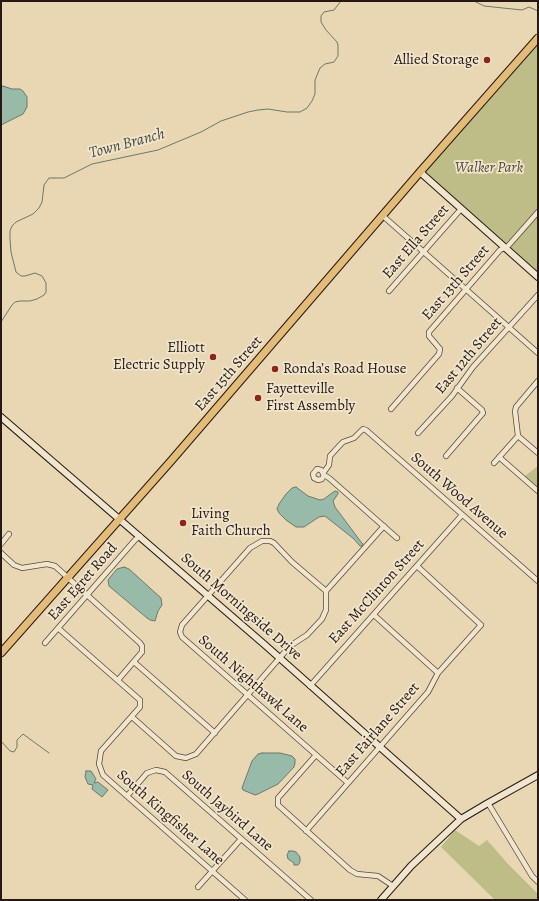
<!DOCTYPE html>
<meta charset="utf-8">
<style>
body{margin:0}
#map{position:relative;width:539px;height:901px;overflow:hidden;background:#e8d7b2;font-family:Alegreya,serif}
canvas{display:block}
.frame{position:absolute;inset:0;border:2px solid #261812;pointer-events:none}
</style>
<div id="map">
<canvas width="539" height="901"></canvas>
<div class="frame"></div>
</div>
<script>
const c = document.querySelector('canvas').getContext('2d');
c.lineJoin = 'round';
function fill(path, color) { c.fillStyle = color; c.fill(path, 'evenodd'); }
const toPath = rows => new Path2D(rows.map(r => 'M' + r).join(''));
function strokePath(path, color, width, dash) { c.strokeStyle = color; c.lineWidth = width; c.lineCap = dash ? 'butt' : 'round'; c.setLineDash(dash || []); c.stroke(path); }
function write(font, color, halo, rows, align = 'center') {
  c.font = font + ' Alegreya,serif'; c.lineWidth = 3.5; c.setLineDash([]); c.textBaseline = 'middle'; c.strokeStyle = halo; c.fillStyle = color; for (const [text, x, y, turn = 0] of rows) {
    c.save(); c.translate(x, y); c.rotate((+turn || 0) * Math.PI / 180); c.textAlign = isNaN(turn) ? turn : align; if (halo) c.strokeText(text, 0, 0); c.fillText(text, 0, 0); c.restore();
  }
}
const green = toPath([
 [538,38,538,277,420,172],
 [538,466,538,487,525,476],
 [455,830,479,846,487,840,508,864,538,894,538,900,495,900,441,847]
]);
const water = toPath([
 [3,86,12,89,20,89,23,91,27,97,27,107,23,114,1,125,1,88,3,86],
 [296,487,308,496,320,500,324,499,332,493,335,491,338,492,338,494,333,501,335,507,361,542,363,544,362,546,360,546,354,539,325,516,319,517,304,527,296,527,286,520,279,513,277,509,279,504,286,494,292,488,296,487],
 [124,567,129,569,161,598,162,605,158,611,155,621,150,620,147,618,109,586,108,580,117,569,124,567],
 [262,753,280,753,292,756,295,759,295,763,294,767,278,784,258,794,255,795,243,790,242,788,252,761,258,754,262,753],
 [86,771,91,771,96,779,94,783,98,782,108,790,102,797,92,789,93,785,88,784,85,777,86,771],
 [289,851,293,851,296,852,300,857,300,862,298,865,294,865,294,863,288,859,287,855,289,851]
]);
const stream = toPath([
 [474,1,484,6,522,10,529,7,538,11],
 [1,322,12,305,15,302,20,301,30,301,37,299,44,295,46,292,46,283,42,276,35,273,25,276,21,276,16,272,11,252,10,239,10,231,12,226,16,222,33,214,39,208,42,202,44,185,49,178,64,178,92,164,158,150,201,132,221,121,248,112,258,110,268,109,287,112,300,112,307,108,312,101,315,94,315,80,320,68,325,64,334,62,338,56,338,45,337,42,326,30,321,22,321,16,324,12,334,10,341,1],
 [1,741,10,751,14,752,17,747,17,740,23,734,49,753]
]);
const street = toPath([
 [383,216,538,353],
 [389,291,461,209],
 [391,409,439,354,440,349,429,336,429,332,500,250,508,246,538,212],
 [418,433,452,396,473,367,538,295],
 [518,436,538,453],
 [446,456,483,413,482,410,457,388],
 [499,457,538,491],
 [494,463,518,436,515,411,516,407,538,381],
 [324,472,329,465,330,456,340,445,343,442,354,438,363,429,366,430,538,581],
 [324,475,322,479,318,480,314,478,313,474,317,469,321,470,324,475,329,478,397,538],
 [1,544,9,534],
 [1,553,14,565,22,568,47,564,55,566,140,643,142,646,142,652,118,680],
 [326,591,292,562,274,543,270,541,262,541,250,548,182,625,180,632,182,637,348,783],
 [374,615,438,673],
 [58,628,140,700,140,707,101,751,99,764,103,775,245,900],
 [45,643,135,540,140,536],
 [134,662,215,733],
 [310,686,462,515],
 [132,717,176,756,186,758,196,754,290,646,307,635,322,619,326,610,326,591,384,526],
 [316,755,278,798,278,805,350,870,357,874,378,876,393,886],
 [127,796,147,773,156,770,165,772,311,900],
 [488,803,532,876,538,882],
 [306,831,428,692,438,673,481,625,417,566],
 [198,887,241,839]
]);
const secondary = toPath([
 [420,172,538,277],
 [1,417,265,645,461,819],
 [381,900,411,866,461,819,488,803,538,775]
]);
const primary = toPath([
 [1,653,171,461,420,172,538,38]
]);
const markers = [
 [487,60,4,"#8f2418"],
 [213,357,4,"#8f2418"],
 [275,369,4,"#8f2418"],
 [258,398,4,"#8f2418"],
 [183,523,4,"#8f2418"]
];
const poiNames = [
 ["Allied Storage",479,60,"right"],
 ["Elliott",205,348,"right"],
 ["Electric Supply",205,365,"right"],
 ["Ronda’s Road House",283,369],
 ["Fayetteville",266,389],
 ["First Assembly",266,406],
 ["Living",191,514],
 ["Faith Church",191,531]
];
const parkNames = [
 ["Walker Park",489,168]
];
const streetNames = [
 ["East Ella Street",416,242,-49],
 ["East 13th Street",456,283,-49],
 ["East 12th Street",469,356,-50],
 ["East 15th Street",229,374,-49],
 ["South Wood Avenue",459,496,41],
 ["East Egret Road",83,582,-49],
 ["East McClinton Street",377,592,-48],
 ["South Morningside Drive",241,607,41],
 ["South Nighthawk Lane",253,684,41],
 ["East Fairlane Street",378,730,-49],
 ["South Jaybird Lane",227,811,41],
 ["South Kingfisher Lane",170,818,41]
];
const waterNames = [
 ["Town Branch",127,144,-15]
];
fill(green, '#bebc87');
fill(water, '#98baa8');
strokePath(water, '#6a796c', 1);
strokePath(stream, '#6a796c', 1);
strokePath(street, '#56483a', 6);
strokePath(secondary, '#261812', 8);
strokePath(primary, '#261812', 9);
strokePath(street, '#f0e5cd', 4.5);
strokePath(secondary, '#f0e5cd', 6);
strokePath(primary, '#e4bc79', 7);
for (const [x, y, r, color] of markers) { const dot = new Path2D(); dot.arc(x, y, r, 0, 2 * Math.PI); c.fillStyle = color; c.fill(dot); strokePath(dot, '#f0e5cd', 1.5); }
write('15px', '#261812', '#f0e5cd', poiNames, 'left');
write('italic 15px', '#544935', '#f0e5cd', parkNames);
write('15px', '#261812', '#f0e5cd', streetNames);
write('italic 16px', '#48493f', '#f0e5cd', waterNames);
</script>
